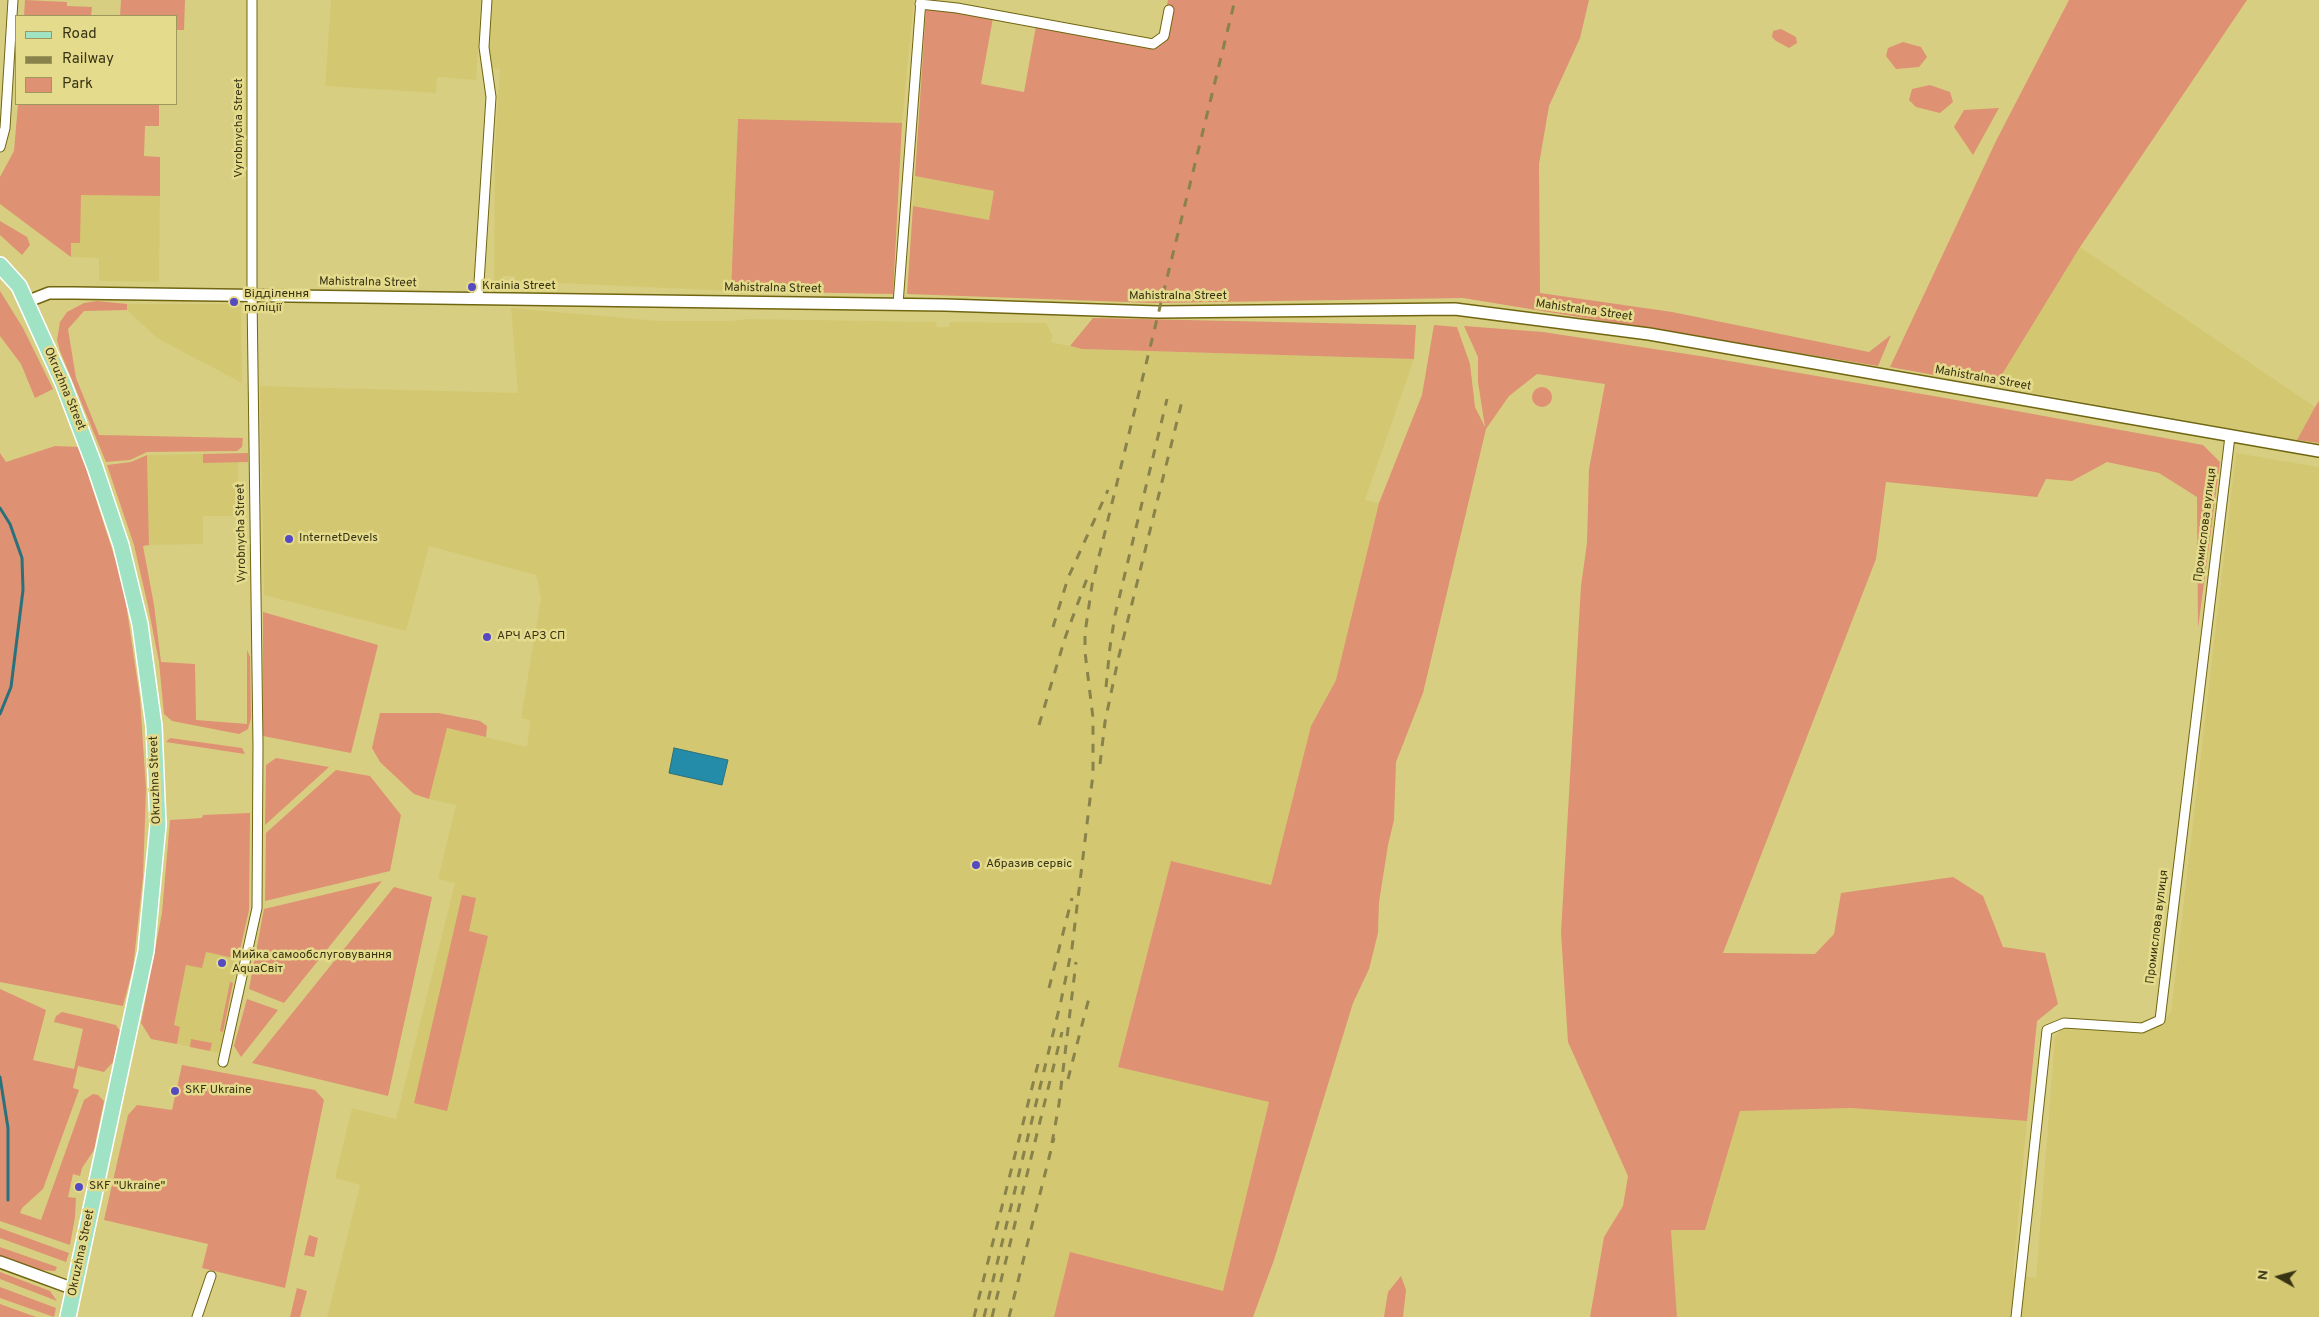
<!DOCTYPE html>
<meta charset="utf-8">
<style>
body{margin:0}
#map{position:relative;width:2319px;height:1317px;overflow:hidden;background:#d8ce81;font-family:Overpass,sans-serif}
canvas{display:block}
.legend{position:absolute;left:15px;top:15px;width:162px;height:90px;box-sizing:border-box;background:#e5db8d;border:1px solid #9f985c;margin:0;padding:6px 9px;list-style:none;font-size:15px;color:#373313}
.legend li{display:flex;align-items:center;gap:10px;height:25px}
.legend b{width:25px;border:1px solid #9f985c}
.north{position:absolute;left:2254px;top:1252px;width:50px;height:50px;-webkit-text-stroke:4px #e5db8d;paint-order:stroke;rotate:277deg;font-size:14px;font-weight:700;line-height:20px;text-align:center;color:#373313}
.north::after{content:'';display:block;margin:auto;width:18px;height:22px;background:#373313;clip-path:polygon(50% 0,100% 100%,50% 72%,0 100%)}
</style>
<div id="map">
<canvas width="2319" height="1317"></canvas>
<ul class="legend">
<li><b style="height:6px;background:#9fe2c4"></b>Road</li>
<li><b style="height:6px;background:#89824b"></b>Railway</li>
<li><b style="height:14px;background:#de9173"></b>Park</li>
</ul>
<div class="north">N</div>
</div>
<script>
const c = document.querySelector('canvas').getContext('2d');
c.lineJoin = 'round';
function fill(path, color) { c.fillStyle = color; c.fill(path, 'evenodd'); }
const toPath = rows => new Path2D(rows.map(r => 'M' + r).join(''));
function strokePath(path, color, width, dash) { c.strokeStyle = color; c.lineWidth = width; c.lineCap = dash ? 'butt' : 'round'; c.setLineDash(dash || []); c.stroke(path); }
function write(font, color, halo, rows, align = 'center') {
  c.font = font + ' Overpass,sans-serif'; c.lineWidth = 5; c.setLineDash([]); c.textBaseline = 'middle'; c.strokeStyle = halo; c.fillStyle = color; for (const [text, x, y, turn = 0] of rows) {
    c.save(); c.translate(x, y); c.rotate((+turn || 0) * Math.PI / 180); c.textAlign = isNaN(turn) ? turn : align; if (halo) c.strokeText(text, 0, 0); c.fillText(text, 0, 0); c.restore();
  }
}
const built = toPath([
 [331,0,481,0,476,80,437,77,436,93,325,86],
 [492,0,914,0,902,123,738,120,731,291,515,281,515,276,503,276,503,281,494,281,495,142,500,69,491,68,489,47],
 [915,176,994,191,989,221,913,206],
 [0,177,104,195,160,196,159,282,99,281,99,258,71,257,0,204],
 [2080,247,2315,407,2297,440,1995,386],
 [127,304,237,304,241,307,242,383,157,338,127,310],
 [511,308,659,321,732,321,746,319,936,322,937,327,949,327,950,322,1046,323,1053,336,1051,342,1082,349,1414,359,1365,500,1379,503,1336,680,1311,726,1271,885,1171,861,1118,1066,1269,1102,1223,1291,1189,1317,327,1317,360,1185,335,1178,352,1108,396,1119,455,883,438,879,456,805,429,799,447,728,527,747,530,720,521,718,541,598,536,575,429,546,406,631,264,595,260,386,518,393],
 [2236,453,2319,467,2319,1317,1677,1317,1671,1229,1705,1230,1740,1111,1851,1108,2027,1121,2013,1275,2036,1278,2055,1037,2062,1029,2136,1033,2159,1026,2171,1012],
 [203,454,203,463,238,462,239,516,203,516,203,544,149,545,147,455],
 [206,952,238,959,219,1053,177,1044,180,1027,174,1026,186,965]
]);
const green = toPath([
 [25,0,67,2,67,6,92,7,91,16,24,16],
 [121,0,185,0,184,30,176,30,176,16,120,16],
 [1168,0,1589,0,1580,38,1549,106,1539,164,1540,293,1672,312,1869,352,1891,335,1878,366,1463,298,1154,303,907,294,913,206,989,220,994,191,915,176,926,8,993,18,981,84,1024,92,1036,26,1154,48,1168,39,1173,11,1166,10],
 [2069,0,2247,0,2080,247,1995,386,1890,367,1996,141],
 [1781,29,1796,37,1797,43,1789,48,1776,41,1772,37,1773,31],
 [1903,42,1921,47,1927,57,1919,67,1896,69,1886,56,1888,48],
 [1930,85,1950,92,1953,102,1940,113,1916,107,1909,100,1912,89],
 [18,104,159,104,159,126,145,126,144,156,160,157,160,196,81,195,80,243,71,243,71,257,0,204,0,177,14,151],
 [1999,108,1973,155,1954,127,1964,110],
 [738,119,902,123,893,294,731,291],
 [0,221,27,237,30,245,22,255,0,235],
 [0,291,23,328,53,389,35,398,21,364,0,336],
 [97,301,127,304,127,310,84,311,68,329,76,378,99,435,243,438,242,447,237,451,147,452,130,460,106,462,60,351,57,340,60,322,67,312,84,303],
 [1093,318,1416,325,1414,359,1082,349,1070,346],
 [1434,325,1457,327,1470,364,1475,407,1485,427,1478,382,1478,357,1464,326,1543,332,1700,356,1945,398,2203,445,2220,462,2198,628,2197,497,2159,473,2107,462,2072,481,2046,479,2037,497,1886,482,1876,559,1723,953,1815,954,1834,934,1841,893,1953,877,1983,896,2003,947,2045,953,2058,1004,2037,1021,2027,1121,1851,1108,1740,1111,1705,1230,1671,1230,1677,1317,1590,1317,1604,1237,1623,1206,1628,1176,1568,1042,1561,933,1581,586,1587,543,1589,469,1605,384,1537,374,1509,396,1486,429,1423,693,1396,762,1394,820,1388,845,1379,902,1378,933,1369,969,1353,1003,1274,1260,1253,1317,1054,1317,1070,1252,1223,1291,1269,1102,1118,1067,1171,861,1271,885,1311,726,1336,680,1379,503,1422,395],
 '1532 397a10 10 0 1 1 20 0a10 10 0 1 1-20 0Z',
 [2319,401,2319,443,2297,440,2315,407],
 [55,446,79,447,123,583,140,699,146,789,143,877,133,968,123,1006,0,982,0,453,6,462],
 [248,453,248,462,203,463,203,454],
 [147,455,149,545,143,546,154,605,161,662,195,664,196,720,247,724,247,650,250,657,251,718,248,729,239,734,172,721,164,714,159,662,148,606,134,545,107,465,131,462],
 [263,612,378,645,351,753,263,736],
 [380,713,438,713,480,721,487,726,486,737,447,728,429,799,414,794,380,762,372,748],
 [170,738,242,748,245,754,166,742],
 [276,758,329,767,265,825,266,765],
 [336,770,370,776,401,815,390,871,265,901,266,833],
 [250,813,249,910,238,959,206,952,202,968,186,965,174,1025,180,1027,177,1044,151,1039,141,1023,162,913,170,820,202,818,203,815],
 [382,881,284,1003,249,989,264,909],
 [394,887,432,897,388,1096,252,1063],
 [462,895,476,898,469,931,488,936,447,1111,414,1103],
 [230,982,233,983,223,1032,220,1031],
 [0,989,46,1010,33,1060,74,1069,83,1029,54,1022,56,1016,62,1012,116,1025,120,1031,113,1062,104,1072,78,1066,73,1088,79,1090,43,1189,22,1208,20,1213,41,1220,84,1100,93,1094,98,1095,104,1101,94,1150,82,1168,80,1176,73,1174,68,1197,76,1198,75,1217,70,1245,0,1221],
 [247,999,278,1010,241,1057,234,1046],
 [191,1039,212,1043,210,1051,190,1047],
 [182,1065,315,1090,324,1100,285,1288,202,1268,208,1244,104,1220,128,1115,137,1105,172,1110],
 [0,1228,69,1253,66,1262,0,1238],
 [309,1235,318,1238,314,1257,304,1255],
 [0,1247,57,1267,55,1271,39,1270,0,1256],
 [0,1272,50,1291,57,1301,0,1279],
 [1401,1276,1406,1290,1403,1317,1384,1317,1388,1292],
 [0,1287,56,1308,54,1317,0,1298],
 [297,1288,307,1291,300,1317,290,1317],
 [0,1304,36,1317,0,1317]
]);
const water = toPath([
 [674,748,728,760,722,785,669,773,674,748]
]);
const stream = toPath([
 [0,508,10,524,22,558,23,590,11,687,0,714],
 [0,1077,8,1128,8,1200]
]);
const minor = toPath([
 [920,4,957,8,1153,44,1164,36,1169,10],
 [0,147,5,128,13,0],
 [478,298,491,97,484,47,487,0],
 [898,304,921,0],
 [223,1062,257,908,258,745,252,295,252,0],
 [197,1317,211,1276],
 [2016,1317,2047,1030,2064,1023,2142,1028,2160,1020,2230,436]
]);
const tertiary = toPath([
 [26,302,49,293,73,293,945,305,1158,312,1455,309,1649,334,2319,451],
 [0,1262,74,1289]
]);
const primary = toPath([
 [0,265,19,286,63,383,95,467,121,545,140,624,154,726,158,825,146,951,68,1317]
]);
const rail = toPath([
 [1053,627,1068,578,1108,490],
 [1106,687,1110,647,1115,615,1167,399],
 [1039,725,1065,638,1089,573],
 [1100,764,1105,722,1118,660,1183,397],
 [1049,988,1072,898],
 [1068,1079,1090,994],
 [1052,1143,1059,1104,1076,962],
 [974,1317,1038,1064],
 [984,1317,1061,1001,1072,948,1093,774,1093,718,1085,652,1085,633,1092,585,1235,0],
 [992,1317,1062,1032],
 [1009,1317,1054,1138]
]);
const markers = [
 [472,287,5,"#564ac2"],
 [234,302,5,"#564ac2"],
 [289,539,5,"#564ac2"],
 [487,637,5,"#564ac2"],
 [976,865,5,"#564ac2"],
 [222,963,5,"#564ac2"],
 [175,1091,5,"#564ac2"],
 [79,1187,5,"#564ac2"]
];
const streetNames = [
 ["Vyrobnycha Street",240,128,-90],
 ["Mahistralna Street",368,283,1],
 ["Mahistralna Street",773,289,1],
 ["Mahistralna Street",1178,297],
 ["Mahistralna Street",1584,311,8],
 ["Mahistralna Street",1983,379,10],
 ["Okruzhna Street",64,389,67],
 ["Промислова вулиця",2206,525,-83],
 ["Vyrobnycha Street",242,533,-91],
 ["Okruzhna Street",156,780,-92],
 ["Промислова вулиця",2158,927,-83],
 ["Okruzhna Street",82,1253,-78]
];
const poiNames = [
 ["Krainia Street",482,287],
 ["Відділення",244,295],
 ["поліції",244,309],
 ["InternetDevels",299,539],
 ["АРЧ АРЗ СП",497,637],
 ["Абразив сервіс",986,865],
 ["Мийка самообслуговування",232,956],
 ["AquaСвіт",232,970],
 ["SKF Ukraine",185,1091],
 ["SKF \"Ukraine\"",89,1187]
];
fill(built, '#d3c871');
fill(green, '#de9173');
fill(water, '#248ca9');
strokePath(water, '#2a717c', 1);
strokePath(stream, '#2a717c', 3);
strokePath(minor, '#706611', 11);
strokePath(tertiary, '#706611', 14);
strokePath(primary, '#fff', 18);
strokePath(minor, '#fff', 9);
strokePath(tertiary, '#fff', 11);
strokePath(primary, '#9fe2c4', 15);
strokePath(rail, '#89824b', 3, [9, 9]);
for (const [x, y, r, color] of markers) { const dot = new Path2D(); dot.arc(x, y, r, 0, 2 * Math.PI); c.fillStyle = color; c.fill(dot); strokePath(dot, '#e5db8d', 2); }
write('12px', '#373313', '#e5db8d', streetNames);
write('12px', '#373313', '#e5db8d', poiNames, 'left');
</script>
